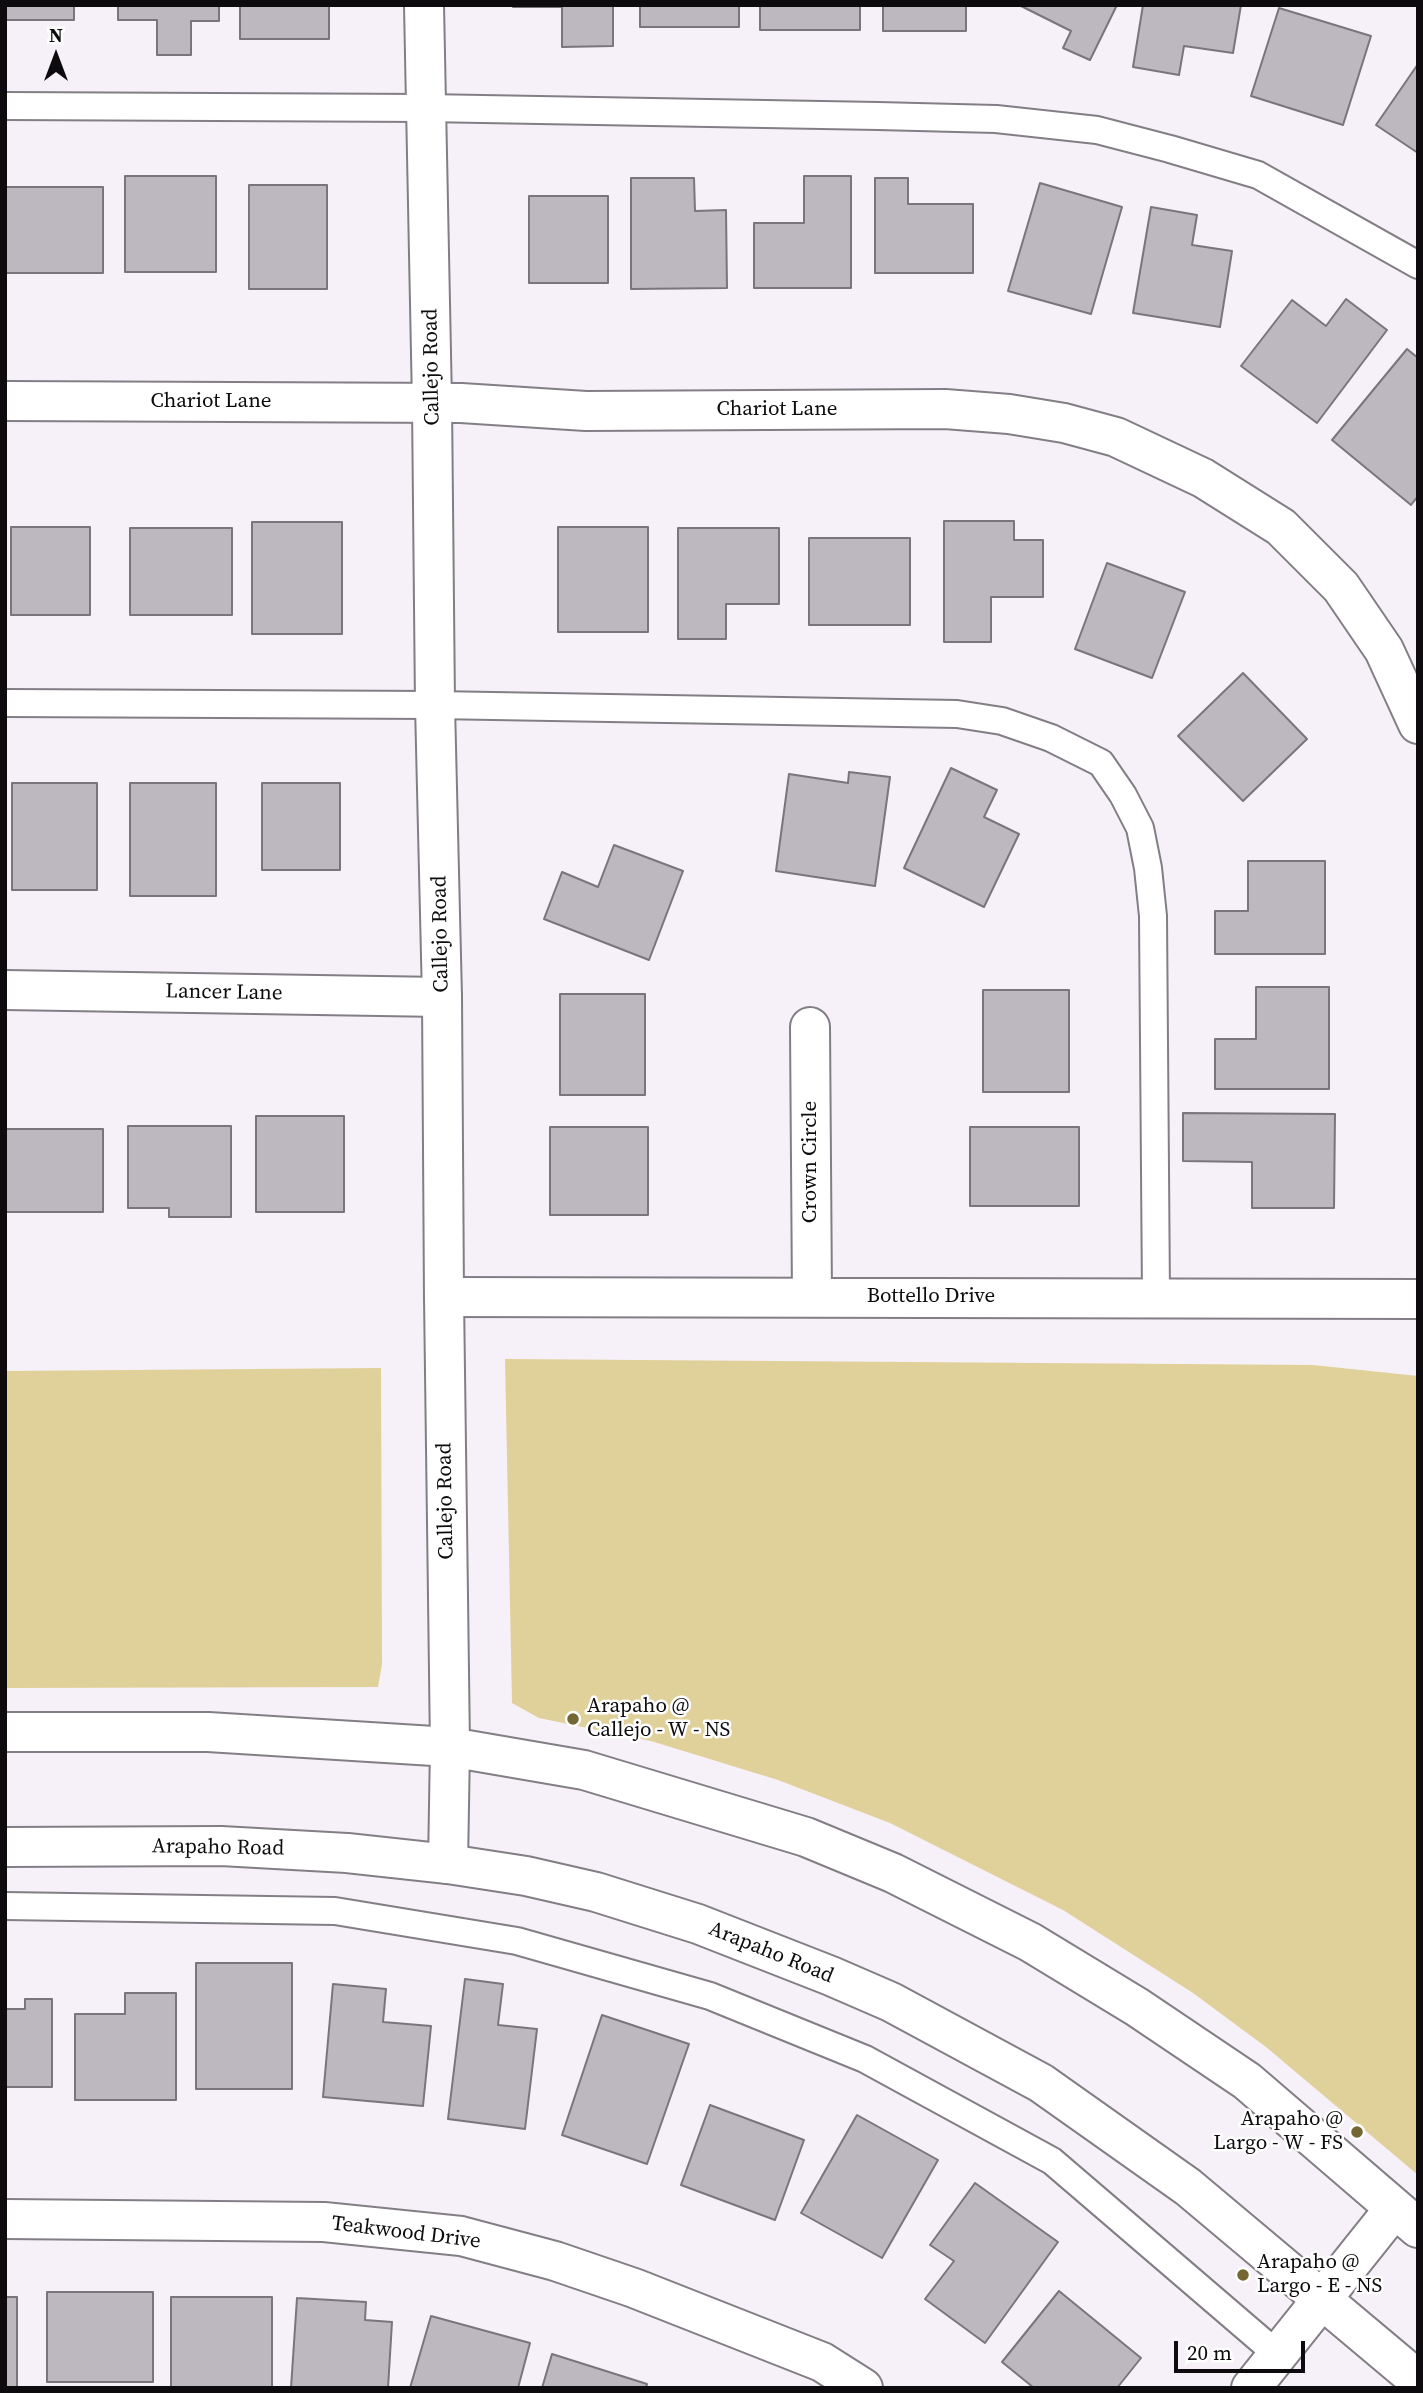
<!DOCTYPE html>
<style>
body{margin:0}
#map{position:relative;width:1423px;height:2393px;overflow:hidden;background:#f6f0f8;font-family:"Source Serif 4",serif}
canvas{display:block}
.frame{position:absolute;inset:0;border:7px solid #0d0b0d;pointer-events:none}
.north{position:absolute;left:21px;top:21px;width:70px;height:70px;-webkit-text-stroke:5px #fff;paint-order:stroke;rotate:0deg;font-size:19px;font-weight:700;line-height:28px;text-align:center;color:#0d0b0d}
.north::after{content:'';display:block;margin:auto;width:24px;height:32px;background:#0d0b0d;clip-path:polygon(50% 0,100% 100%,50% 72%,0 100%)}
.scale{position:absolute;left:1174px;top:2341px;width:131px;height:32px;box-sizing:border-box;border:4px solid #0d0b0d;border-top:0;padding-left:9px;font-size:21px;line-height:24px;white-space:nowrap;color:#0d0b0d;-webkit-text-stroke:5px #fff;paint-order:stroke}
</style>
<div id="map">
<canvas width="1423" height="2393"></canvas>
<div class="frame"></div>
<div class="north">N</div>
<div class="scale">20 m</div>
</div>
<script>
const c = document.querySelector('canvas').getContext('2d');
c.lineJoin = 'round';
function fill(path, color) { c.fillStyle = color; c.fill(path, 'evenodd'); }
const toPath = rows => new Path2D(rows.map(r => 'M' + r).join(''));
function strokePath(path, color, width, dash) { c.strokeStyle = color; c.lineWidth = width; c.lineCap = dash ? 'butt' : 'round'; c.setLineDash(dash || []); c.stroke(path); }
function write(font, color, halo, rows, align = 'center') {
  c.font = font + ' "Source Serif 4",serif'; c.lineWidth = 5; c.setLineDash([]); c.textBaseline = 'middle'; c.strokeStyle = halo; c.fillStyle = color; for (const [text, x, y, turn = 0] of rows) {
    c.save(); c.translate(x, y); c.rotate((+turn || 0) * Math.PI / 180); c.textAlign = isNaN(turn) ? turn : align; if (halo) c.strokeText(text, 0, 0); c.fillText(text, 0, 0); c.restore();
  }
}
const green = toPath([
 [505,1359,1313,1365,1418,1376,1418,2175,1266,2047,1193,1993,1063,1910,890,1823,778,1780,651,1741,539,1718,512,1703],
 [381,1368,382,1664,378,1687,5,1688,5,1371]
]);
const building = toPath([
 [5,5,74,5,74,20,5,20,5,5],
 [118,5,219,5,219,21,191,21,191,55,157,55,157,20,118,20,118,5],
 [240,5,329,5,329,39,240,39,240,5],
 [513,5,613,5,613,46,562,47,562,7,513,7,513,5],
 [640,5,739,5,739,27,640,27,640,5],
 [760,5,860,5,860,30,760,30,760,5],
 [883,5,966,5,966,31,883,31,883,5],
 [1019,5,1117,5,1090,60,1063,48,1071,31,1019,5],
 [1143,5,1241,5,1233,53,1184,46,1179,75,1133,67,1143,5],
 [1279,8,1371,36,1343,125,1251,96,1279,8],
 [1418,64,1418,153,1376,125,1418,64],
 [125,176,216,176,216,272,125,272,125,176],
 [804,176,851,176,851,288,754,288,754,223,804,223,804,176],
 [631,178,694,178,695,211,726,210,727,288,631,289,631,178],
 [875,178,908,178,908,204,973,204,973,273,875,273,875,178],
 [1040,183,1122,207,1091,314,1008,291,1040,183],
 [249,185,327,185,327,289,249,289,249,185],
 [5,187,103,187,103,273,5,273,5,187],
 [529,196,608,196,608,283,529,283,529,196],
 [1151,207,1197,215,1192,245,1232,251,1220,327,1133,313,1151,207],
 [1346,299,1387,330,1317,423,1241,366,1292,300,1326,326,1346,299],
 [1407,349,1418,358,1418,496,1411,505,1332,440,1407,349],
 [944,521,1014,521,1014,540,1043,540,1043,597,991,597,991,642,944,642,944,521],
 [252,522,342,522,342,634,252,634,252,522],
 [11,527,90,527,90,615,11,615,11,527],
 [558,527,648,527,648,632,558,632,558,527],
 [130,528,232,528,232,615,130,615,130,528],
 [678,528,779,528,779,604,726,604,726,639,678,639,678,528],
 [809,538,910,538,910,625,809,625,809,538],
 [1107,563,1185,592,1152,678,1075,649,1107,563],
 [1243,673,1307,739,1243,801,1178,736,1243,673],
 [951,768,997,790,984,817,1019,834,984,907,904,868,951,768],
 [849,772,890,777,875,886,776,871,789,774,848,783,849,772],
 [12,783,97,783,97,890,12,890,12,783],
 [130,783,216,783,216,896,130,896,130,783],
 [262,783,340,783,340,870,262,870,262,783],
 [614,845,683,871,649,960,544,919,562,872,598,887,614,845],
 [1248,861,1325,861,1325,954,1215,954,1215,911,1248,911,1248,861],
 [1256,987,1329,987,1329,1089,1215,1089,1215,1039,1256,1039,1256,987],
 [983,990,1069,990,1069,1092,983,1092,983,990],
 [560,994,645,994,645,1095,560,1095,560,994],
 [1183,1113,1335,1114,1334,1208,1252,1208,1252,1162,1183,1161,1183,1113],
 [256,1116,344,1116,344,1212,256,1212,256,1116],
 [128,1126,231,1126,231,1217,169,1217,169,1208,128,1208,128,1126],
 [550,1127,648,1127,648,1215,550,1215,550,1127],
 [970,1127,1079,1127,1079,1206,970,1206,970,1127],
 [5,1129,103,1129,103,1212,5,1212,5,1129],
 [196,1963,292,1963,292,2089,196,2089,196,1963],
 [465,1979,503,1984,498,2025,537,2029,525,2129,448,2119,465,1979],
 [333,1984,386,1989,383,2022,431,2026,423,2106,323,2097,333,1984],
 [125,1993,176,1993,176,2100,75,2100,75,2014,125,2014,125,1993],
 [25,1999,52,1999,52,2087,5,2087,5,2009,25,2009,25,1999],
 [602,2015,689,2044,647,2164,562,2135,602,2015],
 [710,2105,804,2140,775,2220,681,2185,710,2105],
 [857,2115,938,2160,882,2258,801,2213,857,2115],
 [975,2183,1058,2242,985,2343,925,2299,954,2261,930,2245,975,2183],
 [1059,2291,1141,2358,1117,2388,1034,2388,1002,2362,1059,2291],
 [47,2292,153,2292,153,2382,47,2382,47,2292],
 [5,2297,17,2297,17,2388,5,2388,5,2297],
 [171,2297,272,2297,272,2387,171,2387,171,2297],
 [297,2298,366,2302,365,2320,392,2322,388,2388,291,2388,297,2298],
 [431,2316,530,2343,518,2388,410,2388,431,2316],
 [552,2354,647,2384,646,2388,542,2388,552,2354]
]);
const service = toPath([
 [5,106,426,108,878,116,996,119,1097,130,1170,149,1258,175,1418,265],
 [5,703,435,705,957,714,1002,721,1051,738,1101,763,1123,795,1140,828,1148,868,1153,916,1156,1297],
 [5,1906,335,1911,517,1941,710,1996,865,2059,1052,2161,1277,2354]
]);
const minor = toPath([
 [5,401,461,403,586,411,945,409,1009,414,1064,423,1116,437,1203,478,1281,527,1341,587,1384,650,1418,724],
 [5,990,442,997],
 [810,1027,812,1297],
 [444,1297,1418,1299],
 [5,2219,324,2222,461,2236,555,2261,634,2288,822,2362,863,2388],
 [1251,2388,1394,2209]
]);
const tertiary = toPath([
 [424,5,432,403,435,705,442,997,444,1297,450,1747,448,1864]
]);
const secondary = toPath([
 [5,1732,208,1732,450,1747,584,1770,806,1837,893,1873,1030,1942,1137,2007,1247,2081,1418,2228],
 [5,1847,221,1846,347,1853,448,1864,526,1876,596,1892,698,1924,831,1976,891,2002,1041,2083,1188,2187,1418,2380]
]);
const markers = [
 [573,1719,7,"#756734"],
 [1357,2132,7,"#756734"],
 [1243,2275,7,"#756734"]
];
const streetNames = [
 ["Callejo Road",432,367,-91],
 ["Chariot Lane",211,402],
 ["Chariot Lane",777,410],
 ["Callejo Road",441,934,-91],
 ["Lancer Lane",224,993,1],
 ["Crown Circle",811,1162,-90],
 ["Bottello Drive",931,1297],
 ["Callejo Road",446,1501,-91],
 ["Arapaho Road",218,1848,1],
 ["Arapaho Road",771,1953,22],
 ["Teakwood Drive",406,2233,7]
];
const poiNames = [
 ["Arapaho @",587,1707],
 ["Callejo - W - NS",587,1731],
 ["Arapaho @",1343,2120,"right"],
 ["Largo - W - FS",1343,2144,"right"],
 ["Arapaho @",1257,2263],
 ["Largo - E - NS",1257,2287]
];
fill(green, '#e0d099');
fill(building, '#bdb8bf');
strokePath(building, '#79757b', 2);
strokePath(service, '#837e85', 30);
strokePath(minor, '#837e85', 42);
strokePath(tertiary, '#837e85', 42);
strokePath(secondary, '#837e85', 42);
strokePath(service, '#fff', 26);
strokePath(minor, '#fff', 38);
strokePath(tertiary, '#fff', 38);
strokePath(secondary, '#fff', 38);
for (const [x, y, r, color] of markers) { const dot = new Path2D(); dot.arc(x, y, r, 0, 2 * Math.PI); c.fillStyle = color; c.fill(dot); strokePath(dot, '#fff', 2.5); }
write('21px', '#0d0b0d', '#fff', streetNames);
write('21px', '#0d0b0d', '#fff', poiNames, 'left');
</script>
